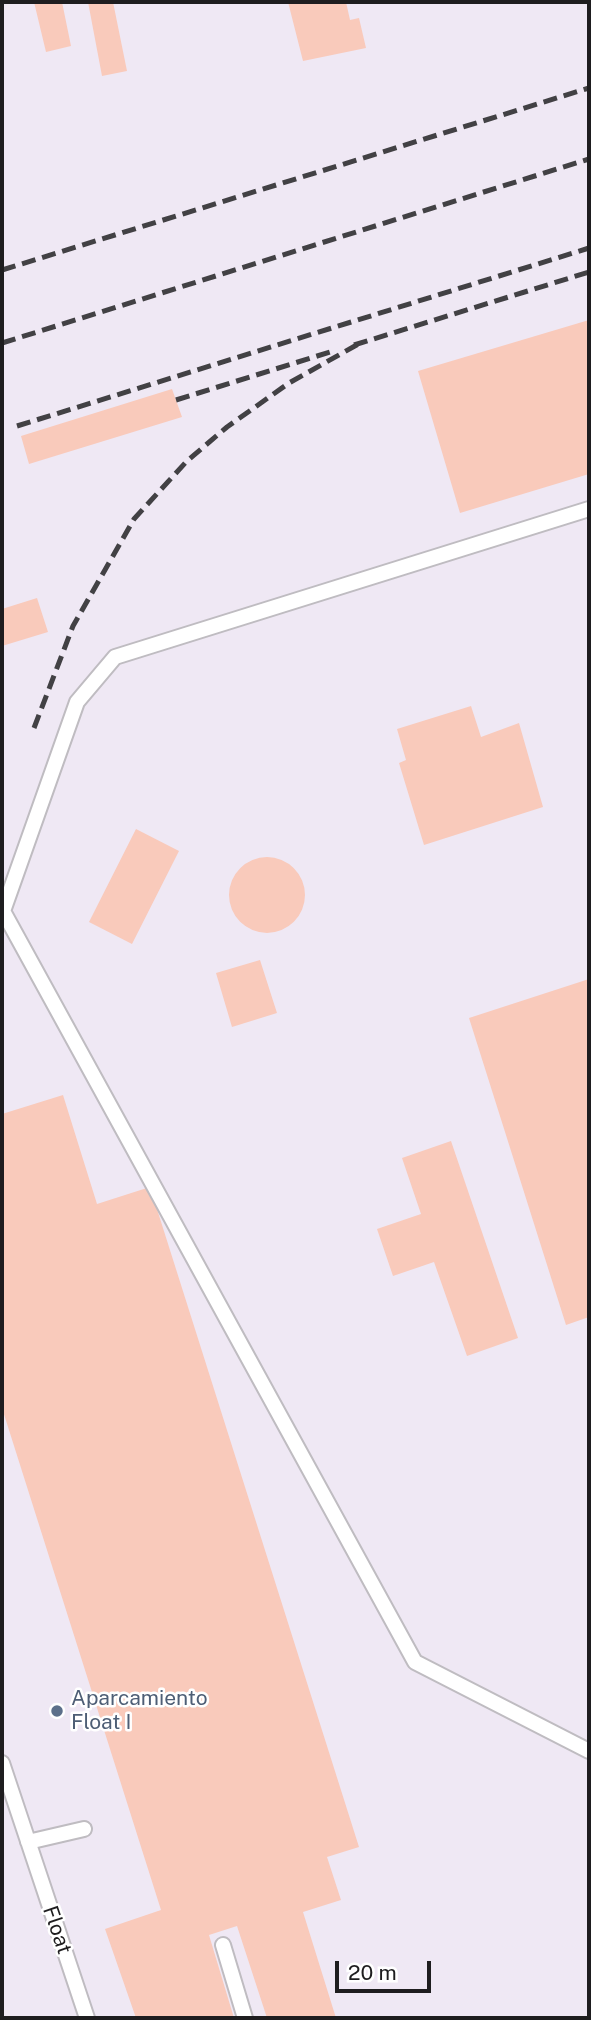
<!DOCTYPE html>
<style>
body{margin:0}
#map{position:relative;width:591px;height:2020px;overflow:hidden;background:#f7f4f9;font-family:"Public Sans",sans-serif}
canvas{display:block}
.frame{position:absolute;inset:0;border:4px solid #1e1d1f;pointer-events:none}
.scale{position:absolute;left:335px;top:1961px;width:96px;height:32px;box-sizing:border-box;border:4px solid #1e1d1f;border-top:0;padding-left:9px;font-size:21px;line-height:24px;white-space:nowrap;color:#1e1d1f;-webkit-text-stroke:5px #fff;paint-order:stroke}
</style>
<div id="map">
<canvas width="591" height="2020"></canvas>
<div class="frame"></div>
<div class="scale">20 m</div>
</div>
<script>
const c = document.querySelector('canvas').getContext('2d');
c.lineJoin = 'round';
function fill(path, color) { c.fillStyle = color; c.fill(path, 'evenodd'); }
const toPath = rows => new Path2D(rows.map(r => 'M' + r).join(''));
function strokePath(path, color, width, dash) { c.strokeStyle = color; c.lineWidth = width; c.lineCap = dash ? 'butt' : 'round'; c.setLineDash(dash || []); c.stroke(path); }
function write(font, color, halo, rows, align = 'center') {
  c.font = font + ' "Public Sans",sans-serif'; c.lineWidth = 5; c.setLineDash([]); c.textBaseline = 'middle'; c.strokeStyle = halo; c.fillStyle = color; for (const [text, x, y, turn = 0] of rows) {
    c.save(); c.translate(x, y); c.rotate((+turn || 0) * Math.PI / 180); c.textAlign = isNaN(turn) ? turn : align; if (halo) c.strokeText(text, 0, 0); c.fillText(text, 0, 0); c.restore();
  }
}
const built = toPath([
 [2,2,589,2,589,2018,2,2018]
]);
const building = toPath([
 [34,2,62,2,71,46,46,52],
 [88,2,113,2,127,71,102,76],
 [288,2,346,2,350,20,359,18,366,48,303,61],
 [589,320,589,474,460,513,418,371],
 [172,389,182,417,29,464,21,436],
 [37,598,48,632,2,646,2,609],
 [471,706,481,737,519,723,543,807,424,845,399,763,406,760,397,729],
 [136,829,179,851,132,944,89,922],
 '229 895a38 38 0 1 1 76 0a38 38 0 1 1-76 0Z',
 [260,960,277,1013,232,1027,216,973],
 [589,979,589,1317,566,1325,469,1018],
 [63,1095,97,1204,150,1187,359,1847,327,1857,341,1900,303,1912,336,2018,267,2018,237,1926,209,1935,234,2018,136,2018,105,1929,161,1910,2,1408,2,1234,4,1234,2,1114],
 [451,1141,518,1338,467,1356,434,1262,393,1276,377,1229,421,1214,402,1158]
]);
const service = toPath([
 [3,911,415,1662,589,1751],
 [2,914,77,702,115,657,589,509],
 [2,1763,87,2018],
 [28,1842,84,1829],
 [223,1945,245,2018]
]);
const rail = toPath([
 [2,270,589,88],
 [2,343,589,159],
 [354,345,589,272],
 [176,400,330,352],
 [17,426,589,248],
 [34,728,73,626,134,519,187,461,227,427,289,383,362,342]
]);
const markers = [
 [57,1711,7,"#5c6f8a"]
];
const serviceNames = [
 ["Aparcamiento",71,1699],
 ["Float I",71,1723]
];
const streetNames = [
 ["Float",57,1930,71]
];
fill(built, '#efe8f4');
fill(building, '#f9cabb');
strokePath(service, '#bfbcc1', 18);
strokePath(service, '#fff', 14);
strokePath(rail, '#424144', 5, [14, 7]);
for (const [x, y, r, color] of markers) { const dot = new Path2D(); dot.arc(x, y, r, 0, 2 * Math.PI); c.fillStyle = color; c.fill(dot); strokePath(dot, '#fff', 2.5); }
write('21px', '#4e5e75', '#fff', serviceNames, 'left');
write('21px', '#1e1d1f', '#fff', streetNames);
</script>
